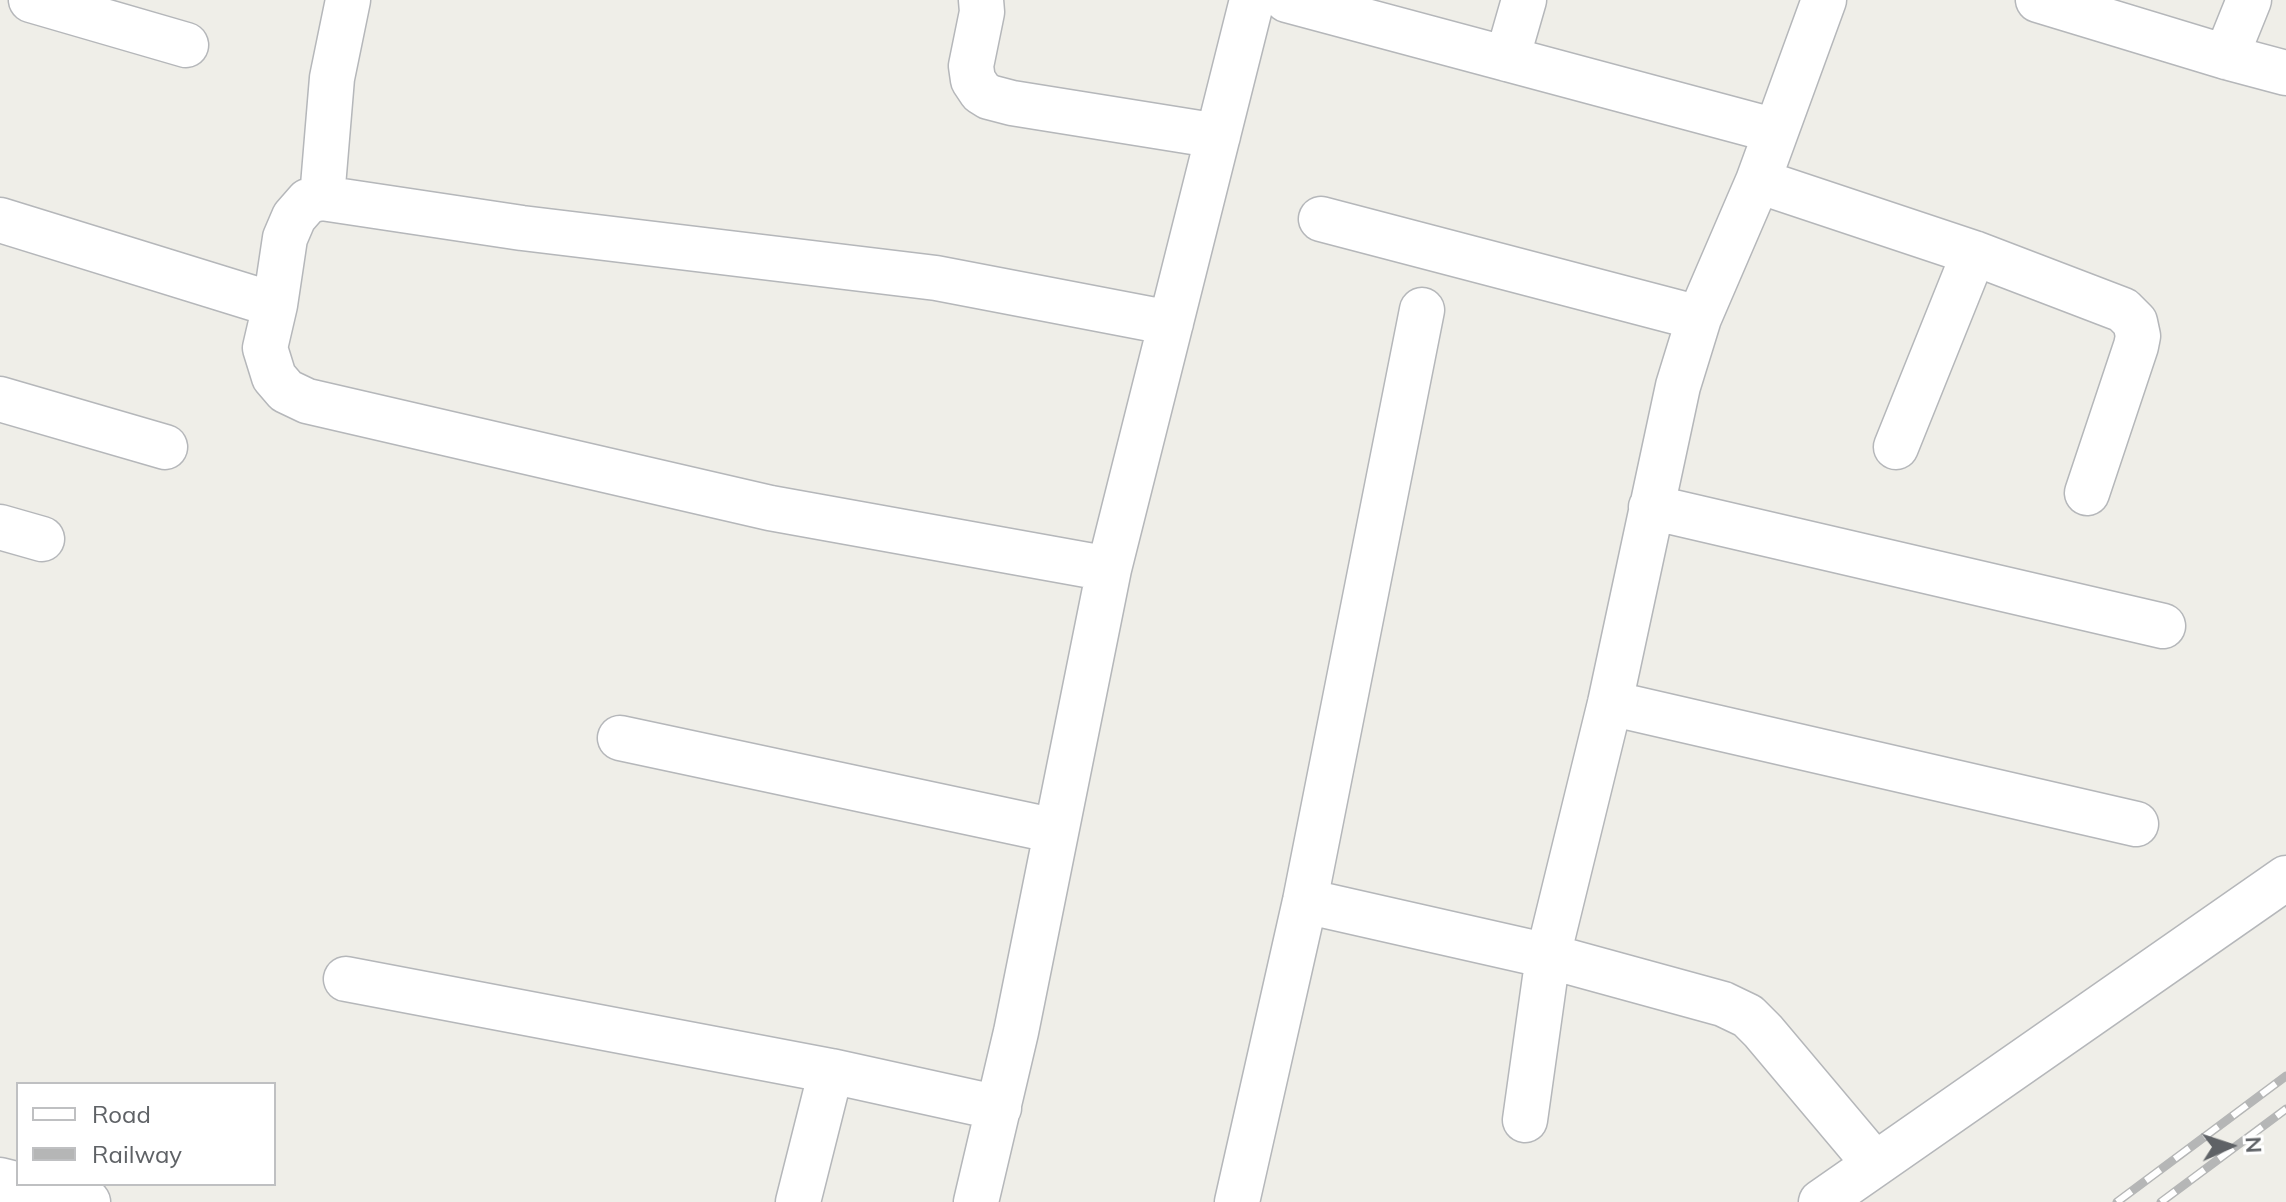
<!DOCTYPE html>
<style>
body{margin:0}
#map{position:relative;width:2286px;height:1202px;overflow:hidden;background:#efeee8;font-family:Mulish,sans-serif}
canvas{display:block}
.legend{position:absolute;left:16px;top:1082px;width:260px;height:104px;box-sizing:border-box;background:#fff;border:2px solid #bfc0c2;margin:0;padding:10px 14px;list-style:none;font-size:24px;color:#5f6266}
.legend li{display:flex;align-items:center;gap:16px;height:40px}
.legend b{width:40px;border:2px solid #bfc0c2}
.north{position:absolute;left:2190px;top:1106px;width:80px;height:80px;-webkit-text-stroke:6px #fff;paint-order:stroke;rotate:87deg;font-size:22px;font-weight:700;line-height:32px;text-align:center;color:#5f6266}
.north::after{content:'';display:block;margin:auto;width:28px;height:36px;background:#5f6266;clip-path:polygon(50% 0,100% 100%,50% 72%,0 100%)}
</style>
<div id="map">
<canvas width="2286" height="1202"></canvas>
<ul class="legend">
<li><b style="height:10px;background:#fff"></b>Road</li>
<li><b style="height:10px;background:#b5b6b6"></b>Railway</li>
</ul>
<div class="north">N</div>
</div>
<script>
const c = document.querySelector('canvas').getContext('2d');
c.lineJoin = 'round';
const toPath = rows => new Path2D(rows.map(r => 'M' + r).join(''));
function strokePath(path, color, width, dash) { c.strokeStyle = color; c.lineWidth = width; c.lineCap = dash ? 'butt' : 'round'; c.setLineDash(dash || []); c.stroke(path); }
const minor = toPath([
 [31,0,186,45],
 [981,0,982,12,971,66,973,80,981,92,989,97,1012,103,1218,136],
 [1287,0,1776,131],
 [2038,0,2226,57,2286,73],
 [2226,57,2249,0],
 [1507,59,1524,0],
 [1758,181,1974,253,2123,310,2135,322,2138,336,2136,346,2087,493],
 [322,198,332,78,348,0],
 [1321,219,1699,318],
 [0,220,275,305,265,348,274,377,286,391,307,401,770,508,1109,569],
 [275,305,285,238,294,217,308,201,322,198,522,228,936,278,1171,323],
 [0,399,165,447],
 [1896,447,1974,253],
 [1651,507,2163,626],
 [0,527,42,539],
 [1610,703,2136,824],
 [620,738,1056,831],
 [1305,901,1548,956,1723,1004,1748,1016,1763,1031,1875,1164],
 [346,979,831,1071,999,1108],
 [1525,1120,1548,956,1610,703,1678,386,1699,318,1758,181,1824,0],
 [0,1180,88,1202],
 [798,1202,831,1071],
 [976,1202,1016,1032,1109,569,1252,0],
 [1237,1202,1305,901,1422,310],
 [1821,1202,2286,878]
]);
const rail = toPath([
 [2117,1202,2286,1076],
 [2161,1202,2286,1109]
]);
strokePath(minor, '#b5b7ba', 47);
strokePath(minor, '#fff', 44);
strokePath(rail, '#b5b6b6', 9);
strokePath(rail, '#fff', 6, [18]);
</script>
